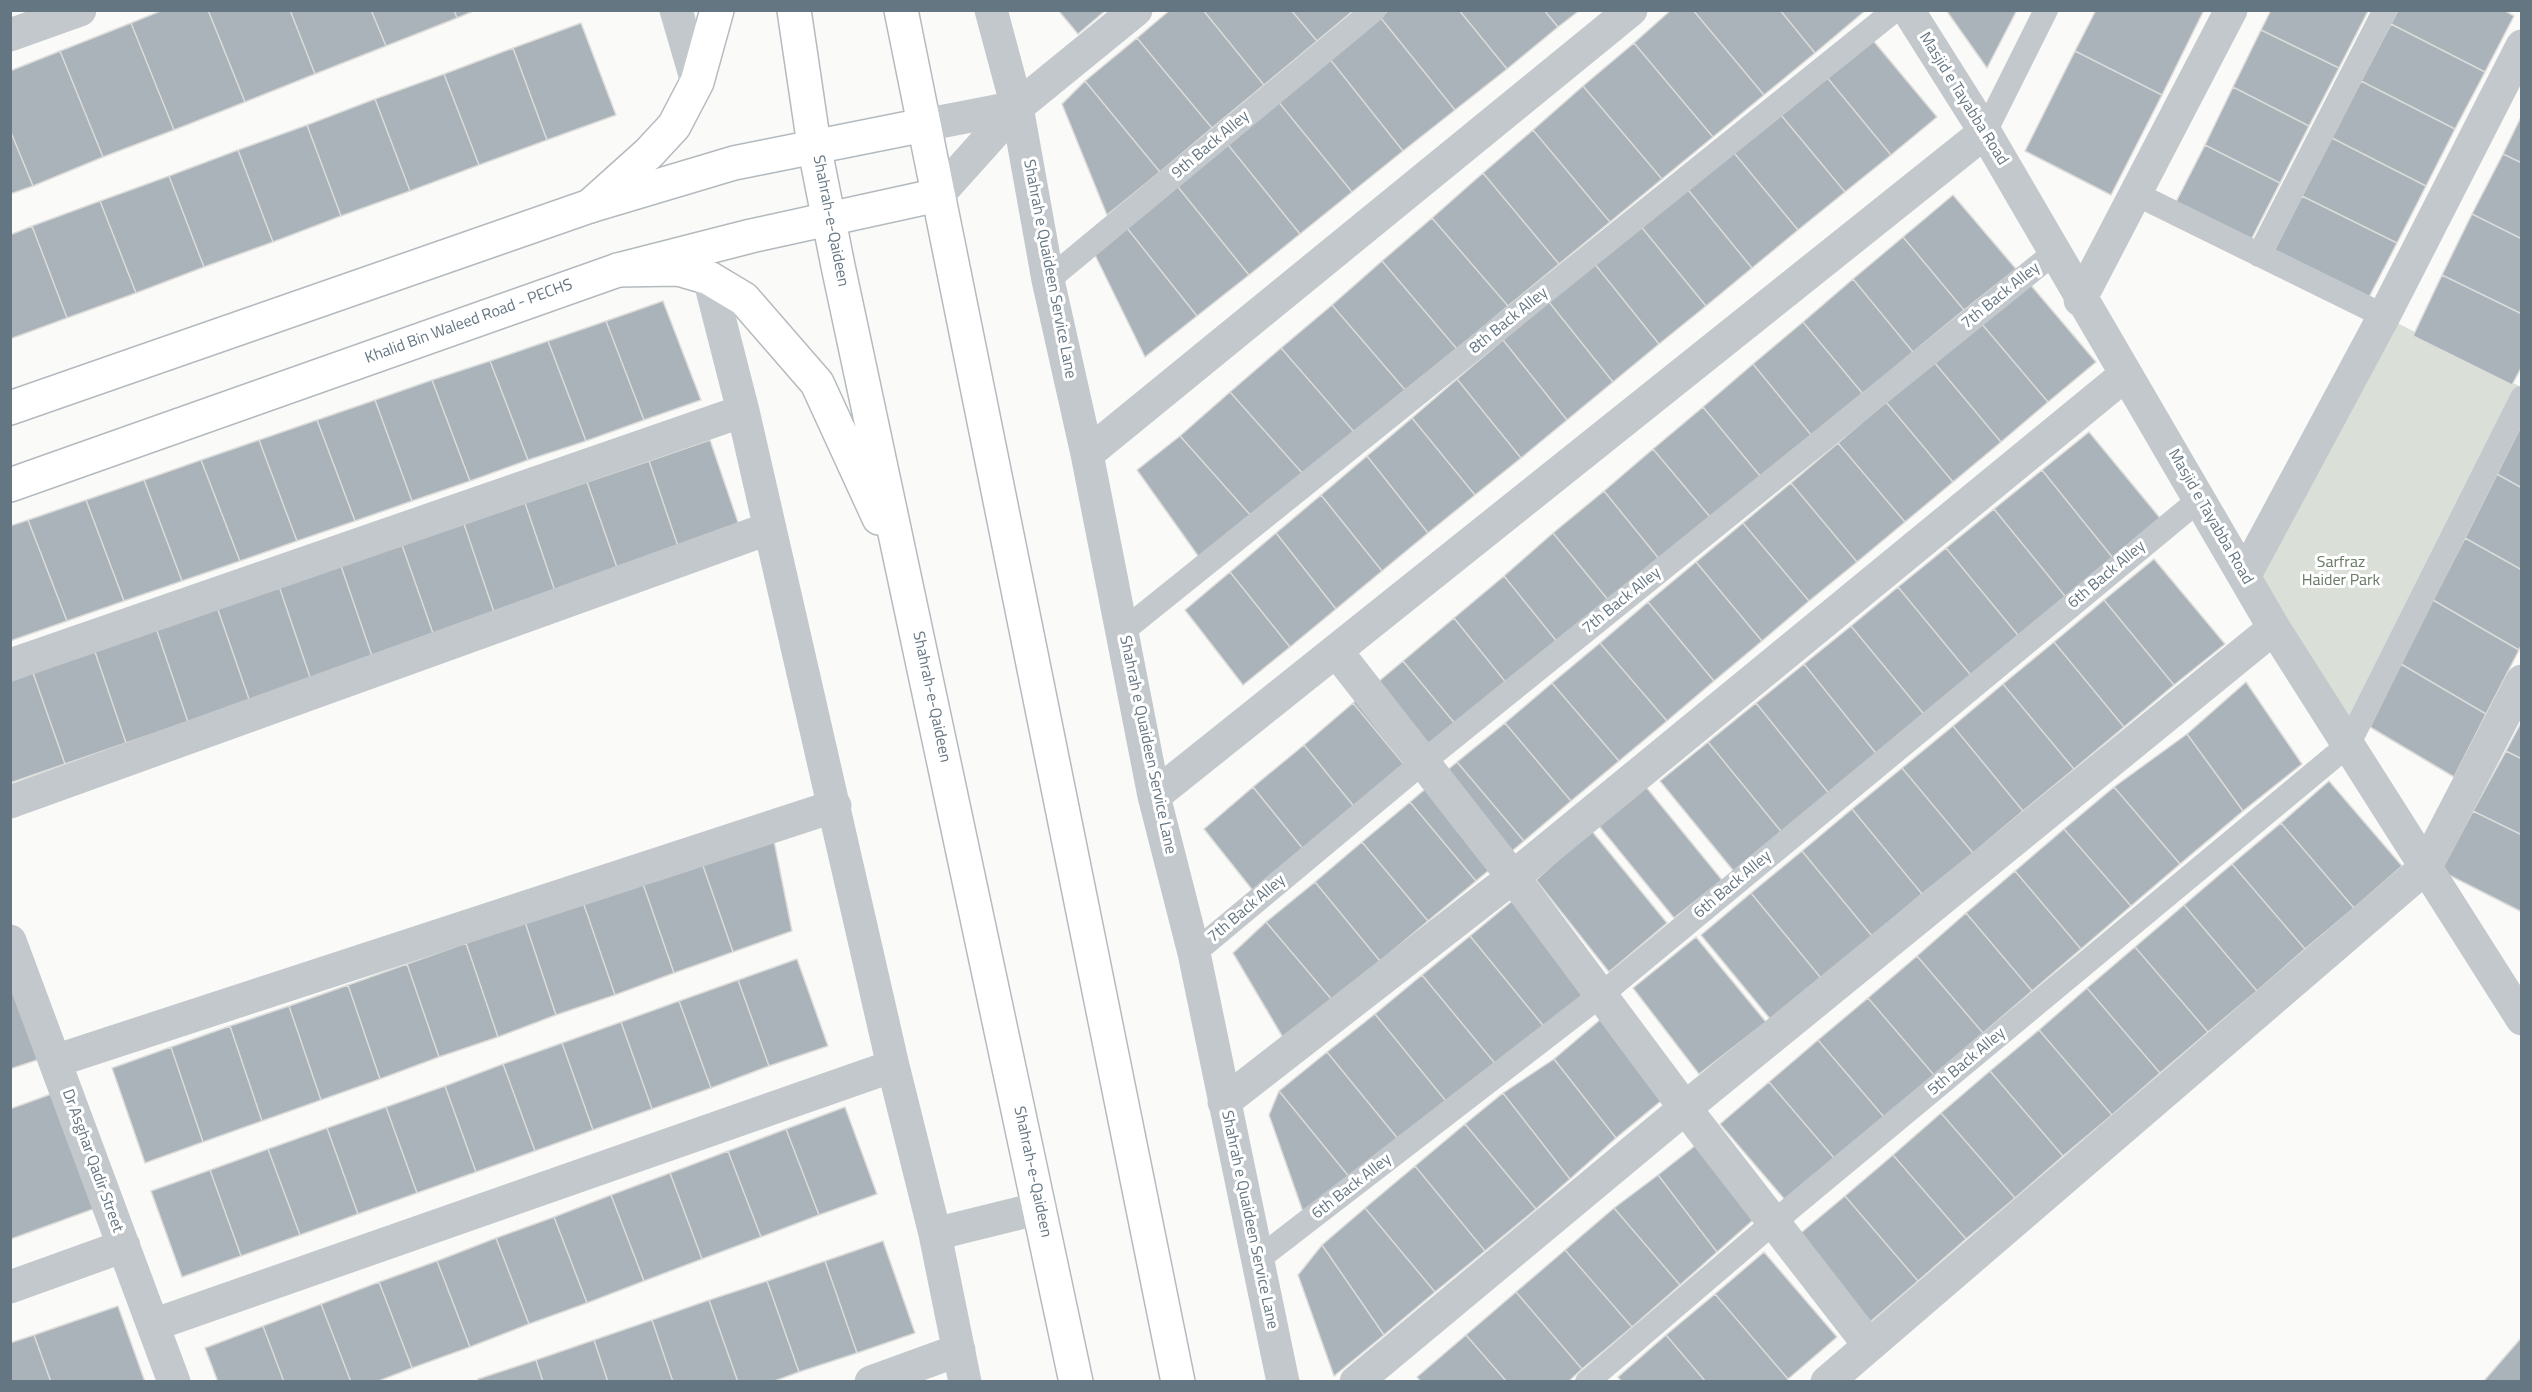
<!DOCTYPE html>
<style>
body{margin:0}
#map{position:relative;width:2532px;height:1392px;overflow:hidden;background:#fafaf8;font-family:"Titillium Web",sans-serif}
canvas{display:block}
.frame{position:absolute;inset:0;border:12px solid #657683;pointer-events:none}
</style>
<div id="map">
<canvas width="2532" height="1392"></canvas>
<div class="frame"></div>
</div>
<script>
const c = document.querySelector('canvas').getContext('2d');
c.lineJoin = 'round';
function fill(path, color) { c.fillStyle = color; c.fill(path, 'evenodd'); }
const toPath = rows => new Path2D(rows.map(r => 'M' + r).join(''));
function strokePath(path, color, width, dash) { c.strokeStyle = color; c.lineWidth = width; c.lineCap = dash ? 'butt' : 'round'; c.setLineDash(dash || []); c.stroke(path); }
function write(font, color, halo, rows, align = 'center') {
  c.font = font + ' "Titillium Web",sans-serif'; c.lineWidth = 6; c.setLineDash([]); c.textBaseline = 'middle'; c.strokeStyle = halo; c.fillStyle = color; for (const [text, x, y, turn = 0] of rows) {
    c.save(); c.translate(x, y); c.rotate((+turn || 0) * Math.PI / 180); c.textAlign = isNaN(turn) ? turn : align; if (halo) c.strokeText(text, 0, 0); c.fillText(text, 0, 0); c.restore();
  }
}
const green = toPath([
 [2384,316,2521,387,2348,745,2245,575]
]);
const building = toPath([
 [163,10,208,10,245,102,174,130,131,23,163,10],
 [208,10,290,10,315,74,245,102,208,10],
 [290,10,371,10,386,46,315,74,290,10],
 [371,10,454,10,457,18,386,46,371,10],
 [454,10,476,10,457,18,454,10],
 [1058,10,1106,10,1078,34,1058,10],
 [1170,10,1203,10,1264,85,1212,128,1137,38,1170,10],
 [1203,10,1291,10,1317,41,1264,85,1203,10],
 [1291,10,1354,10,1317,41,1291,10],
 [1389,10,1459,10,1507,69,1455,110,1380,17,1389,10],
 [1459,10,1544,10,1558,27,1507,69,1459,10],
 [1544,10,1580,10,1558,27,1544,10],
 [1671,10,1693,10,1764,95,1713,137,1634,43,1671,10],
 [1693,10,1780,10,1815,53,1764,95,1693,10],
 [1780,10,1866,10,1815,53,1780,10],
 [1946,10,2017,10,1987,68,1946,10],
 [2096,10,2204,10,2162,95,2075,51,2096,10],
 [2271,10,2367,10,2368,11,2339,68,2261,30,2271,10],
 [2398,10,2504,10,2514,16,2485,72,2391,24,2398,10],
 [1380,17,1455,110,1403,151,1329,58,1380,17],
 [131,23,174,130,103,157,60,51,131,23],
 [581,23,616,115,547,140,513,48,581,23],
 [2391,24,2485,72,2455,129,2361,81,2391,24],
 [2261,30,2339,68,2309,126,2233,87,2261,30],
 [1866,32,1937,117,1891,155,1821,70,1866,32],
 [1137,38,1212,128,1160,172,1085,81,1137,38],
 [1634,43,1713,137,1662,179,1583,86,1634,43],
 [513,48,547,140,479,165,444,74,513,48],
 [60,51,103,157,33,186,10,130,10,71,60,51],
 [2075,51,2162,95,2111,195,2025,151,2075,51],
 [1329,58,1403,151,1352,192,1277,100,1329,58],
 [1821,70,1891,155,1845,192,1776,109,1821,70],
 [444,74,479,165,410,191,375,99,444,74],
 [1085,81,1160,172,1107,215,1062,104,1085,81],
 [2361,81,2455,129,2426,186,2332,138,2361,81],
 [1583,86,1662,179,1610,222,1533,130,1583,86],
 [2233,87,2309,126,2280,183,2205,145,2233,87],
 [375,99,410,191,341,216,307,125,375,99],
 [1277,100,1352,192,1300,234,1225,141,1277,100],
 [1776,109,1845,192,1798,230,1730,148,1776,109],
 [2522,115,2522,163,2503,154,2522,115],
 [307,125,341,216,273,242,238,150,307,125],
 [10,130,33,186,10,194,10,130],
 [1533,130,1610,222,1559,264,1483,173,1533,130],
 [2332,138,2426,186,2397,243,2302,196,2332,138],
 [1225,141,1300,234,1249,275,1174,182,1225,141],
 [2205,145,2280,183,2251,240,2176,202,2205,145],
 [1730,148,1798,230,1752,268,1685,186,1730,148],
 [238,150,273,242,204,267,169,176,238,150],
 [2503,154,2522,163,2522,239,2472,214,2503,154],
 [1483,173,1559,264,1508,306,1432,218,1483,173],
 [169,176,204,267,136,293,100,201,169,176],
 [1174,182,1249,275,1197,316,1123,223,1174,182],
 [1685,186,1752,268,1706,306,1639,224,1685,186],
 [1953,195,2016,269,1964,310,1903,237,1953,195],
 [2302,196,2397,243,2368,299,2273,253,2302,196],
 [100,201,136,293,67,318,32,226,100,201],
 [2472,214,2522,239,2522,314,2442,275,2472,214],
 [1432,218,1508,306,1457,349,1382,261,1432,218],
 [1123,223,1197,316,1145,357,1094,253,1123,223],
 [1639,224,1706,306,1659,344,1594,263,1639,224],
 [32,226,67,318,10,339,10,235,32,226],
 [1903,237,1964,310,1913,352,1853,279,1903,237],
 [1382,261,1457,349,1406,391,1332,305,1382,261],
 [1594,263,1659,344,1613,382,1549,302,1594,263],
 [2442,275,2522,314,2522,366,2512,385,2413,336,2442,275],
 [1853,279,1913,352,1863,394,1803,322,1853,279],
 [2029,283,2096,362,2048,402,1981,323,2029,283],
 [663,301,701,400,644,420,606,321,663,301],
 [1549,302,1613,382,1567,420,1503,340,1549,302],
 [1332,305,1406,391,1355,433,1281,348,1332,305],
 [606,321,644,420,586,441,548,341,606,321],
 [1803,322,1863,394,1812,436,1753,364,1803,322],
 [1981,323,2048,402,2001,442,1934,362,1981,323],
 [1503,340,1567,420,1521,458,1457,379,1503,340],
 [548,341,586,441,528,460,490,361,548,341],
 [1281,348,1355,433,1304,475,1230,392,1281,348],
 [490,361,528,460,470,481,432,380,490,361],
 [1934,362,2001,442,1953,482,1886,402,1934,362],
 [1753,364,1812,436,1761,477,1703,407,1753,364],
 [1457,379,1521,458,1475,495,1412,418,1457,379],
 [432,380,470,481,412,501,375,400,432,380],
 [1230,392,1304,475,1253,518,1180,436,1230,392],
 [375,400,412,501,355,521,317,420,375,400],
 [1886,402,1953,482,1905,522,1838,443,1886,402],
 [1703,407,1761,477,1711,518,1653,449,1703,407],
 [1412,418,1475,495,1428,533,1367,456,1412,418],
 [317,420,355,521,297,541,259,440,317,420],
 [2522,424,2522,488,2497,474,2522,424],
 [2089,432,2165,524,2117,563,2042,470,2089,432],
 [1180,436,1253,518,1201,560,1137,470,1180,436],
 [259,440,297,541,240,561,201,460,259,440],
 [710,440,742,534,681,555,649,461,710,440],
 [1838,443,1905,522,1857,562,1791,483,1838,443],
 [1653,449,1711,518,1660,560,1604,491,1653,449],
 [1367,456,1428,533,1382,571,1321,495,1367,456],
 [201,460,240,561,182,581,144,480,201,460],
 [649,461,681,555,620,576,587,482,649,461],
 [2042,470,2117,563,2069,601,1994,509,2042,470],
 [2497,474,2522,488,2522,570,2465,538,2497,474],
 [144,480,182,581,124,601,86,500,144,480],
 [587,482,620,576,557,597,525,503,587,482],
 [1791,483,1857,562,1809,601,1743,523,1791,483],
 [1604,491,1660,560,1609,601,1553,533,1604,491],
 [1321,495,1382,571,1336,609,1276,533,1321,495],
 [86,500,124,601,67,621,28,520,86,500],
 [525,503,557,597,496,618,464,524,525,503],
 [1994,509,2069,601,2022,640,1946,548,1994,509],
 [28,520,67,621,10,641,10,526,28,520],
 [1743,523,1809,601,1762,641,1696,562,1743,523],
 [464,524,496,618,435,639,402,545,464,524],
 [1276,533,1336,609,1290,647,1230,572,1276,533],
 [1553,533,1609,601,1558,643,1504,576,1553,533],
 [2465,538,2522,570,2522,644,2519,650,2433,600,2465,538],
 [402,545,435,639,373,659,341,566,402,545],
 [1946,548,2022,640,1974,679,1898,587,1946,548],
 [2154,559,2225,644,2174,685,2104,600,2154,559],
 [1696,562,1762,641,1714,681,1648,602,1696,562],
 [341,566,373,659,311,680,279,586,341,566],
 [1230,572,1290,647,1243,685,1185,610,1230,572],
 [1504,576,1558,643,1508,685,1454,618,1504,576],
 [279,586,311,680,250,702,217,607,279,586],
 [1898,587,1974,679,1927,718,1851,626,1898,587],
 [2104,600,2174,685,2124,727,2054,642,2104,600],
 [2433,600,2519,650,2486,714,2401,664,2433,600],
 [1648,602,1714,681,1667,721,1600,643,1648,602],
 [217,607,250,702,188,722,156,628,217,607],
 [1454,618,1508,685,1457,726,1403,661,1454,618],
 [1851,626,1927,718,1879,757,1804,664,1851,626],
 [156,628,188,722,126,743,94,649,156,628],
 [2054,642,2124,727,2074,769,2003,684,2054,642],
 [1600,643,1667,721,1619,761,1552,683,1600,643],
 [94,649,126,743,65,764,32,670,94,649],
 [1403,661,1457,726,1406,767,1353,703,1403,661],
 [1804,664,1879,757,1831,796,1756,703,1804,664],
 [2401,664,2486,714,2454,777,2370,727,2401,664],
 [32,670,65,764,10,783,10,678,32,670],
 [2246,682,2302,764,2243,811,2187,734,2246,682],
 [1552,683,1619,761,1571,801,1505,723,1552,683],
 [2003,684,2074,769,2023,811,1953,726,2003,684],
 [1353,703,1406,767,1356,809,1304,745,1353,703],
 [1756,703,1831,796,1784,835,1708,742,1756,703],
 [2522,721,2522,759,2506,751,2522,721],
 [1505,723,1571,801,1524,841,1457,762,1505,723],
 [1953,726,2023,811,1973,853,1902,768,1953,726],
 [2187,734,2243,811,2180,864,2114,787,2187,734],
 [1708,742,1784,835,1736,874,1660,781,1708,742],
 [1304,745,1356,809,1304,850,1253,787,1304,745],
 [2506,751,2522,759,2522,835,2473,811,2506,751],
 [1457,762,1524,841,1476,881,1410,802,1457,762],
 [1902,768,1973,853,1922,894,1852,809,1902,768],
 [2329,781,2402,866,2354,908,2281,823,2329,781],
 [1253,787,1304,850,1254,892,1204,829,1253,787],
 [1646,787,1722,880,1674,918,1599,826,1646,787],
 [2114,787,2180,864,2131,906,2064,829,2114,787],
 [1410,802,1476,881,1428,921,1362,842,1410,802],
 [1852,809,1922,894,1872,936,1802,851,1852,809],
 [2473,811,2522,835,2522,912,2441,871,2473,811],
 [2281,823,2354,908,2305,949,2232,864,2281,823],
 [2064,829,2131,906,2081,949,2015,871,2064,829],
 [1591,830,1667,923,1609,972,1536,880,1591,830],
 [772,831,792,931,733,952,701,860,772,831],
 [1362,842,1428,921,1380,961,1315,882,1362,842],
 [1802,851,1872,936,1821,978,1751,893,1802,851],
 [701,860,733,952,674,973,642,881,701,860],
 [2232,864,2305,949,2257,991,2184,905,2232,864],
 [2015,871,2081,949,2032,991,1966,913,2015,871],
 [642,881,674,973,615,995,583,902,642,881],
 [1315,882,1380,961,1333,1001,1266,922,1315,882],
 [1751,893,1821,978,1771,1020,1701,935,1751,893],
 [1517,897,1593,990,1546,1029,1470,936,1517,897],
 [583,902,615,995,556,1015,525,922,583,902],
 [2184,905,2257,991,2208,1032,2135,947,2184,905],
 [1966,913,2032,991,1983,1033,1917,956,1966,913],
 [525,922,556,1015,498,1037,466,943,525,922],
 [1266,922,1333,1001,1285,1041,1233,953,1266,922],
 [1470,936,1546,1029,1498,1067,1422,975,1470,936],
 [1696,937,1766,1022,1699,1074,1633,988,1696,937],
 [466,943,498,1037,439,1057,407,964,466,943],
 [2135,947,2208,1032,2160,1073,2087,988,2135,947],
 [1917,956,1983,1033,1934,1075,1868,998,1917,956],
 [797,959,828,1046,769,1066,738,980,797,959],
 [407,964,439,1057,380,1079,348,985,407,964],
 [1422,975,1498,1067,1450,1106,1375,1014,1422,975],
 [10,978,40,1059,10,1069,10,978],
 [738,980,769,1066,711,1088,679,1001,738,980],
 [348,985,380,1079,321,1100,289,1006,348,985],
 [2087,988,2160,1073,2112,1115,2039,1030,2087,988],
 [1868,998,1934,1075,1884,1117,1818,1040,1868,998],
 [679,1001,711,1088,652,1109,621,1022,679,1001],
 [289,1006,321,1100,262,1121,230,1026,289,1006],
 [1375,1014,1450,1106,1403,1145,1327,1052,1375,1014],
 [1601,1019,1667,1096,1616,1138,1554,1059,1601,1019],
 [621,1022,652,1109,593,1130,562,1043,621,1022],
 [230,1026,262,1121,203,1142,171,1047,230,1026],
 [2039,1030,2112,1115,2063,1156,1990,1071,2039,1030],
 [1818,1040,1884,1117,1835,1159,1769,1082,1818,1040],
 [562,1043,593,1130,535,1151,503,1064,562,1043],
 [171,1047,203,1142,145,1163,112,1068,171,1047],
 [1327,1052,1403,1145,1355,1184,1279,1091,1327,1052],
 [1554,1059,1616,1138,1570,1179,1503,1093,1554,1059],
 [503,1064,535,1151,476,1172,445,1086,503,1064],
 [1990,1071,2063,1156,2015,1198,1941,1113,1990,1071],
 [1769,1082,1835,1159,1786,1201,1720,1124,1769,1082],
 [445,1086,476,1172,417,1193,386,1107,445,1086],
 [1279,1091,1355,1184,1307,1223,1269,1115,1279,1091],
 [54,1093,96,1208,11,1239,10,1109,54,1093],
 [1503,1093,1570,1179,1536,1209,1465,1124,1503,1093],
 [386,1107,417,1193,358,1214,327,1128,386,1107],
 [845,1107,877,1194,819,1215,786,1129,845,1107],
 [1941,1113,2015,1198,1966,1239,1893,1155,1941,1113],
 [1465,1124,1536,1209,1485,1251,1415,1166,1465,1124],
 [327,1128,358,1214,300,1235,268,1149,327,1128],
 [786,1129,819,1215,761,1237,728,1151,786,1129],
 [1701,1141,1761,1213,1717,1252,1658,1175,1701,1141],
 [268,1149,300,1235,241,1256,210,1170,268,1149],
 [728,1151,761,1237,702,1259,670,1173,728,1151],
 [1893,1155,1966,1239,1918,1281,1845,1196,1893,1155],
 [1415,1166,1485,1251,1435,1292,1365,1208,1415,1166],
 [210,1170,241,1256,182,1277,151,1191,210,1170],
 [670,1173,702,1259,644,1281,611,1195,670,1173],
 [1658,1175,1717,1252,1680,1285,1614,1208,1658,1175],
 [611,1195,644,1281,587,1303,554,1217,611,1195],
 [1845,1196,1918,1281,1869,1323,1796,1237,1845,1196],
 [1365,1208,1435,1292,1384,1335,1322,1245,1365,1208],
 [1614,1208,1680,1285,1632,1327,1565,1250,1614,1208],
 [554,1217,587,1303,529,1324,496,1238,554,1217],
 [496,1238,529,1324,470,1347,437,1261,496,1238],
 [883,1241,915,1333,857,1353,825,1261,883,1241],
 [1322,1245,1384,1335,1334,1376,1298,1275,1322,1245],
 [1565,1250,1632,1327,1582,1369,1516,1292,1565,1250],
 [1764,1252,1837,1337,1788,1379,1715,1294,1764,1252],
 [437,1261,470,1347,412,1368,379,1282,437,1261],
 [825,1261,857,1353,799,1372,767,1281,825,1261],
 [767,1281,799,1372,772,1382,738,1382,709,1300,767,1281],
 [379,1282,412,1368,376,1382,351,1382,321,1304,379,1282],
 [1516,1292,1582,1369,1568,1382,1507,1382,1466,1335,1516,1292],
 [1715,1294,1788,1379,1786,1382,1706,1382,1666,1335,1715,1294],
 [709,1300,738,1382,673,1382,652,1320,709,1300],
 [321,1304,351,1382,284,1382,263,1326,321,1304],
 [118,1306,145,1382,51,1382,34,1335,118,1306],
 [652,1320,673,1382,608,1382,594,1340,652,1320],
 [263,1326,284,1382,218,1382,205,1348,263,1326],
 [34,1335,51,1382,10,1382,10,1343,34,1335],
 [1466,1335,1507,1382,1421,1382,1417,1377,1466,1335],
 [1666,1335,1706,1382,1622,1382,1618,1377,1666,1335],
 [2522,1337,2522,1382,2483,1382,2522,1337],
 [594,1340,608,1382,543,1382,536,1360,594,1340],
 [536,1360,543,1382,478,1382,478,1379,536,1360]
]);
const service = toPath([
 [1985,132,2046,10],
 [2136,194,2384,316],
 [2259,255,2385,10],
 [1048,280,1374,10],
 [1123,631,1895,10],
 [1194,953,1423,762,2054,253],
 [1257,1260,1602,994,2200,499],
 [1587,1382,1774,1222,2348,745,2522,398]
]);
const minor = toPath([
 [676,10,697,82],
 [991,10,1017,107,1048,280,1087,454,1154,796,1194,953,1283,1382],
 [1908,10,1985,132,2274,628,2522,1019],
 [10,35,80,10],
 [924,125,1017,107],
 [938,195,1017,107,1136,10],
 [709,278,743,411,893,1066,935,1234,965,1382],
 [2080,300,2231,10],
 [1087,454,1631,10],
 [2245,575,2384,316,2522,46],
 [1337,652,1513,877,1685,1108,1869,1345],
 [10,665,743,411],
 [1154,796,1985,132],
 [10,802,770,528],
 [10,941,174,1382],
 [55,1061,835,806],
 [1224,1102,1513,877,2125,375],
 [935,1234,1040,1208],
 [10,1287,124,1246],
 [153,1325,893,1066],
 [871,1382,959,1350],
 [1356,1382,1685,1108,2274,628],
 [1827,1382,2425,868,2522,681]
]);
const secondary = toPath([
 [10,408,590,206,734,163,924,125],
 [10,485,618,270,751,236,938,195]
]);
const primary = toPath([
 [794,10,814,145,838,266,1076,1382],
 [901,10,1178,1382],
 [590,206,649,153,674,126,697,82,717,10],
 [618,270,678,269,709,278,744,299,817,383,879,518]
]);
const streetNames = [
 ["Masjid e Tayabba Road",1963,99,58],
 ["9th Back Alley",1211,145,-40],
 ["Shahrah-e-Qaideen",830,221,79],
 ["Shahrah e Quaideen Service Lane",1049,269,79],
 ["7th Back Alley",2001,296,-39],
 ["8th Back Alley",1509,321,-39],
 ["Khalid Bin Waleed Road - PECHS",469,322,-20],
 ["Masjid e Tayabba Road",2210,517,60],
 ["6th Back Alley",2107,575,-40],
 ["7th Back Alley",1622,601,-39],
 ["Shahrah-e-Qaideen",931,697,78],
 ["Shahrah e Quaideen Service Lane",1147,745,78],
 ["6th Back Alley",1733,885,-40],
 ["7th Back Alley",1247,909,-40],
 ["5th Back Alley",1967,1062,-40],
 ["Dr Asghar Qadir Street",92,1161,70],
 ["Shahrah-e-Qaideen",1032,1172,78],
 ["6th Back Alley",1352,1187,-38],
 ["Shahrah e Quaideen Service Lane",1249,1220,78]
];
const parkNames = [
 ["Sarfraz",2341,563],
 ["Haider Park",2341,581]
];
fill(green, '#dadfd7');
fill(building, '#aab3b9');
strokePath(building, '#dcdcda', 1.5);
strokePath(secondary, '#b3babf', 36);
strokePath(primary, '#b5babe', 36);
strokePath(service, '#c3c8cc', 24);
strokePath(minor, '#c3c8cc', 33);
strokePath(secondary, '#fff', 33);
strokePath(primary, '#fff', 33);
write('16px', '#657683', '#fff', streetNames);
write('16px', '#687a64', '#fff', parkNames);
</script>
